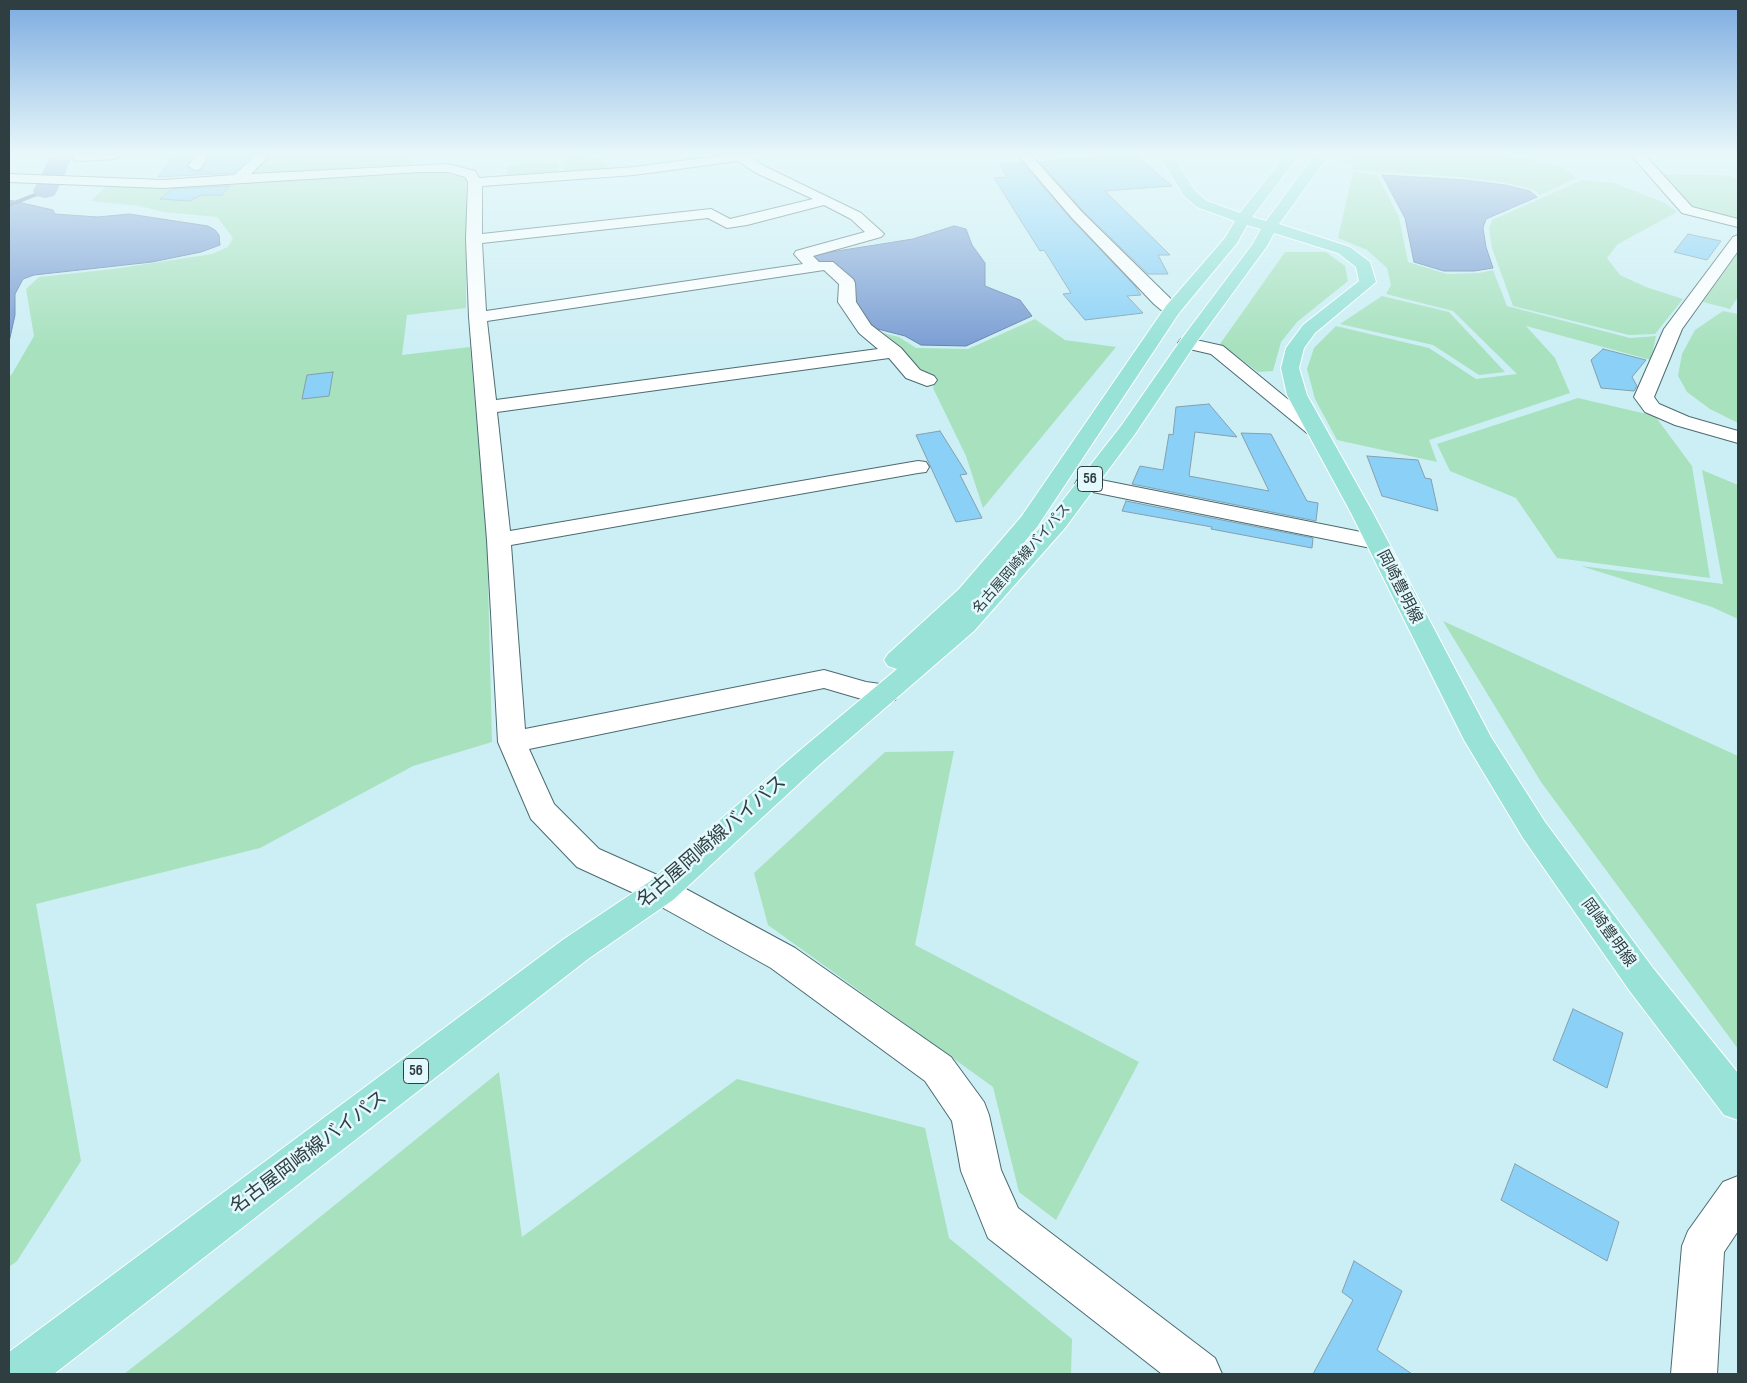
<!DOCTYPE html>
<meta charset="utf-8">
<style>
body{margin:0}
#map{position:relative;width:1747px;height:1383px;overflow:hidden;background:#cceff5;font-family:"Sofia Sans Condensed",sans-serif}
canvas{display:block}
.frame{position:absolute;inset:0;border:10px solid #2f3e40;pointer-events:none}
</style>
<div id="map">
<canvas width="1747" height="1383"></canvas>
<div class="frame"></div>
</div>
<script>
const c = document.querySelector('canvas').getContext('2d');
c.lineJoin = 'round';
function fill(path, color) { c.fillStyle = color; c.fill(path, 'evenodd'); }
const toPath = rows => new Path2D(rows.map(r => 'M' + r).join(''));
function strokePath(path, color, width, dash) { c.strokeStyle = color; c.lineWidth = width; c.lineCap = dash ? 'butt' : 'round'; c.setLineDash(dash || []); c.stroke(path); }
function write(font, color, halo, rows, align = 'center') {
  c.font = font + ' "Sofia Sans Condensed","Noto Sans JP",sans-serif'; c.lineWidth = 5; c.setLineDash([]); c.textBaseline = 'middle'; c.strokeStyle = halo; c.fillStyle = color; for (const [text, x, y, turn = 0] of rows) {
    c.save(); c.translate(x, y); c.rotate((+turn || 0) * Math.PI / 180); c.textAlign = isNaN(turn) ? turn : align; if (halo) c.strokeText(text, 0, 0); c.fillText(text, 0, 0); c.restore();
  }
}
const green = toPath([
 [270,155,415,155,413,164,249,175],
 [529,155,586,155,607,164,605,172,565,174,564,159,532,159],
 [1347,155,1501,155,1560,165,1577,178,1540,195,1534,190,1506,183,1461,177,1353,170,1353,165,1341,163],
 [558,162,558,172,506,175,509,165],
 [419,171,446,173,466,179,466,308,407,315,402,355,470,347,487,542,492,742,413,766,260,848,36,904,81,1161,17,1261,9,1267,9,377,12,374,34,336,26,289,39,277,113,269,212,254,228,247,233,238,217,217,163,212,140,206,91,201,106,186],
 [1353,172,1377,175,1399,217,1408,262,1447,274,1479,273,1493,270,1507,306,1630,338,1656,336,1651,360,1526,326,1555,358,1570,393,1429,440,1437,462,1337,440,1315,399,1307,369,1314,348,1336,326,1429,348,1476,379,1517,374,1453,311,1386,294,1391,285,1387,268,1367,250,1338,238],
 [1662,174,1720,175,1731,176,1738,180,1738,218,1691,207],
 [1582,180,1614,183,1665,203,1677,212,1618,244,1607,258,1620,275,1646,287,1683,299,1655,334,1629,335,1513,306,1492,248,1489,229,1492,220],
 [1285,252,1326,252,1345,266,1348,281,1297,322,1281,342,1273,371,1258,372,1220,344],
 [1738,253,1738,297,1730,309,1703,302],
 [1382,296,1449,312,1505,372,1479,375,1433,345,1340,324],
 [1723,311,1738,314,1738,423,1710,409,1687,392,1678,376,1682,354,1695,330],
 [1035,319,1065,340,1116,347,983,508,966,456,933,388,936,379,920,372,875,331,899,337,916,348,968,349],
 [1578,398,1655,416,1692,466,1710,578,1557,558,1516,498,1450,471,1437,444],
 [1702,470,1738,485,1738,619,1712,607,1581,566,1723,584],
 [1443,621,1738,756,1738,1049,1541,782],
 [954,751,915,945,1139,1062,1056,1220,1019,1192,993,1087,768,925,754,873,885,752],
 [499,1072,522,1237,737,1079,925,1128,949,1238,1072,1339,1071,1374,124,1374,178,1332]
]);
const water = toPath([
 [1382,175,1465,180,1505,185,1530,191,1537,197,1486,219,1483,228,1486,247,1493,268,1474,271,1444,271,1414,262,1405,218,1382,175],
 [9,200,53,210,55,214,98,217,129,214,208,226,215,230,219,235,220,245,201,252,152,262,34,275,23,279,15,294,15,315,9,342,9,200],
 [954,226,966,229,972,245,985,263,985,286,1020,300,1032,316,966,346,921,345,905,336,874,328,855,302,830,262,816,261,812,255,913,239,954,226]
]);
const stream = toPath([
 [9,205,45,191]
]);
const river = toPath([
 [51,155,73,155,57,191,54,196,45,198,36,196,33,191,51,155]
]);
const building = toPath([
 [174,155,194,155,186,166,195,172,202,170,211,155,252,155,233,173,158,177,174,155],
 [1116,155,1136,155,1172,186,1105,191,1170,255,1158,255,1168,274,1148,274,1083,211,1040,162,1116,155],
 [1022,163,1071,219,1135,286,1141,295,1127,296,1143,313,1085,320,1063,294,1071,293,1044,250,1040,251,994,178,1007,177,1000,164,1022,163],
 [229,186,222,195,201,195,190,201,160,199,172,189,229,186],
 [1688,234,1721,241,1707,260,1674,252,1688,234],
 [1603,349,1646,360,1632,377,1637,386,1634,391,1601,388,1591,360,1603,349],
 [333,372,329,396,302,399,307,375,333,372],
 [1209,404,1237,437,1195,432,1189,476,1269,491,1241,433,1271,434,1307,501,1318,503,1316,521,1132,484,1140,466,1163,470,1169,434,1173,435,1176,407,1209,404],
 [940,431,967,474,960,475,982,518,956,522,916,435,940,431],
 [1367,456,1418,460,1425,478,1431,479,1438,511,1382,496,1367,456],
 [1126,501,1313,538,1312,548,1211,529,1212,527,1122,511,1126,501],
 [1573,1009,1623,1033,1607,1088,1553,1060,1573,1009],
 [1515,1164,1619,1222,1607,1261,1501,1200,1515,1164],
 [1354,1261,1402,1291,1377,1350,1412,1374,1313,1374,1353,1300,1342,1292,1354,1261]
]);
const minor = toPath([
 [75,155,122,155,115,159,80,161,75,160,73,157,75,155],
 [196,155,209,155,200,169,195,170,188,166,196,155],
 [256,155,270,155,251,174,448,164,475,171,479,178,634,167,726,155,747,155,766,167,861,213,881,231,884,234,881,237,813,256,819,262,833,262,853,279,855,283,856,302,871,325,901,348,920,370,934,376,937,380,934,384,927,386,906,378,889,358,497,412,510,531,918,461,926,462,929,467,926,472,918,473,511,545,525,729,824,670,866,682,895,686,899,693,895,700,885,702,865,700,824,688,529,749,554,804,599,849,673,882,795,948,951,1057,984,1102,989,1115,1001,1170,1018,1208,1215,1358,1222,1374,1162,1374,988,1238,961,1171,952,1121,925,1081,771,968,649,900,577,867,531,819,498,742,487,540,469,317,466,239,468,182,465,177,448,172,420,172,163,188,9,182,9,174,163,180,234,175,256,155],
 [738,161,756,173,813,199,730,219,711,209,482,234,482,186,634,175,738,161],
 [824,205,851,219,865,232,796,251,794,254,803,264,486,311,482,243,708,218,727,228,747,225,824,205],
 [824,270,839,284,838,302,859,333,878,349,496,400,487,321,824,270],
 [1018,155,1031,155,1082,212,1178,306,1181,310,1178,314,1172,315,1166,314,1154,304,1072,218,1018,155],
 [1631,155,1645,155,1692,207,1738,219,1738,227,1682,213,1631,155],
 [1738,235,1738,251,1682,329,1654,397,1659,404,1689,417,1738,431,1738,443,1675,425,1645,412,1634,397,1664,329,1733,237,1738,235],
 [1187,338,1223,346,1324,429,1321,433,1314,435,1307,433,1211,354,1181,347,1178,343,1181,339,1187,338],
 [1086,477,1376,535,1384,537,1388,542,1384,547,1376,549,1078,489,1075,484,1078,479,1086,477],
 [1738,1176,1738,1231,1724,1252,1717,1374,1671,1374,1682,1246,1688,1231,1723,1182,1738,1176]
]);
const major = toPath([
 [1159,155,1172,155,1195,191,1207,201,1240,213,1286,155,1299,155,1252,217,1266,221,1315,155,1329,155,1279,224,1350,247,1370,262,1376,282,1315,333,1304,348,1299,368,1307,395,1373,513,1491,737,1545,822,1653,968,1738,1073,1738,1120,1724,1115,1629,990,1523,838,1464,740,1351,513,1287,395,1281,368,1286,348,1303,325,1359,281,1356,267,1338,253,1274,233,1267,246,1196,343,1135,434,1065,528,974,631,818,766,673,900,588,959,54,1374,9,1374,9,1352,564,939,649,882,798,752,897,669,888,666,884,660,888,654,959,589,1021,517,1166,306,1225,238,1235,221,1197,207,1184,196,1159,155],
 [1247,225,1261,229,1252,245,1183,337,1121,426,1049,518,1001,570,1037,527,1179,313,1237,243,1247,225]
]);
const farStreetnames = [
 ["名古屋岡崎線バイパス",1022,559,-49]
];
const shields = [
 [1090,479,25],
 [416,1071,25]
];
const shieldNames = [
 ["56",1090,479],
 ["56",416,1071]
];
const streetNames = [
 ["岡崎豊明線",1399,587,63],
 ["岡崎豊明線",1608,933,54]
];
const nearStreetnames = [
 ["名古屋岡崎線バイパス",712,842,-41],
 ["名古屋岡崎線バイパス",309,1153,-37]
];
fill(green, '#a7e1bd');
fill(water, '#7a9dd3');
strokePath(water, '#6480a7', 1);
strokePath(stream, '#6480a7', 4);
fill(river, '#7a9dd3');
fill(building, '#8bd1f7');
strokePath(building, '#849fae', 1);
strokePath(minor, '#4b6b70', 2);
strokePath(major, '#fff', 2);
fill(minor, '#fff');
fill(major, '#98e2d7');
const sky = c.createLinearGradient(0, 0, 0, 349);
sky.addColorStop(0, '#7cabe0');
sky.addColorStop(0.44, '#e8f8fa');
sky.addColorStop(1, '#e8f8fa00');
c.fillStyle = sky;
c.fillRect(0, 0, 1747, 349);
write('14px', '#2f3e40', '#e4f9fd', farStreetnames);
for (const [x, y, w] of shields) { const box = new Path2D(); box.roundRect(x - w / 2, y - 12.5, w, 25, 4); c.fillStyle = '#e4f9fd'; c.fill(box); strokePath(box, '#2f3e40', 1); }
write('bold 15px', '#2f3e40', null, shieldNames);
write('16px', '#2f3e40', '#e4f9fd', streetNames);
write('19px', '#2f3e40', '#e4f9fd', nearStreetnames);
</script>
